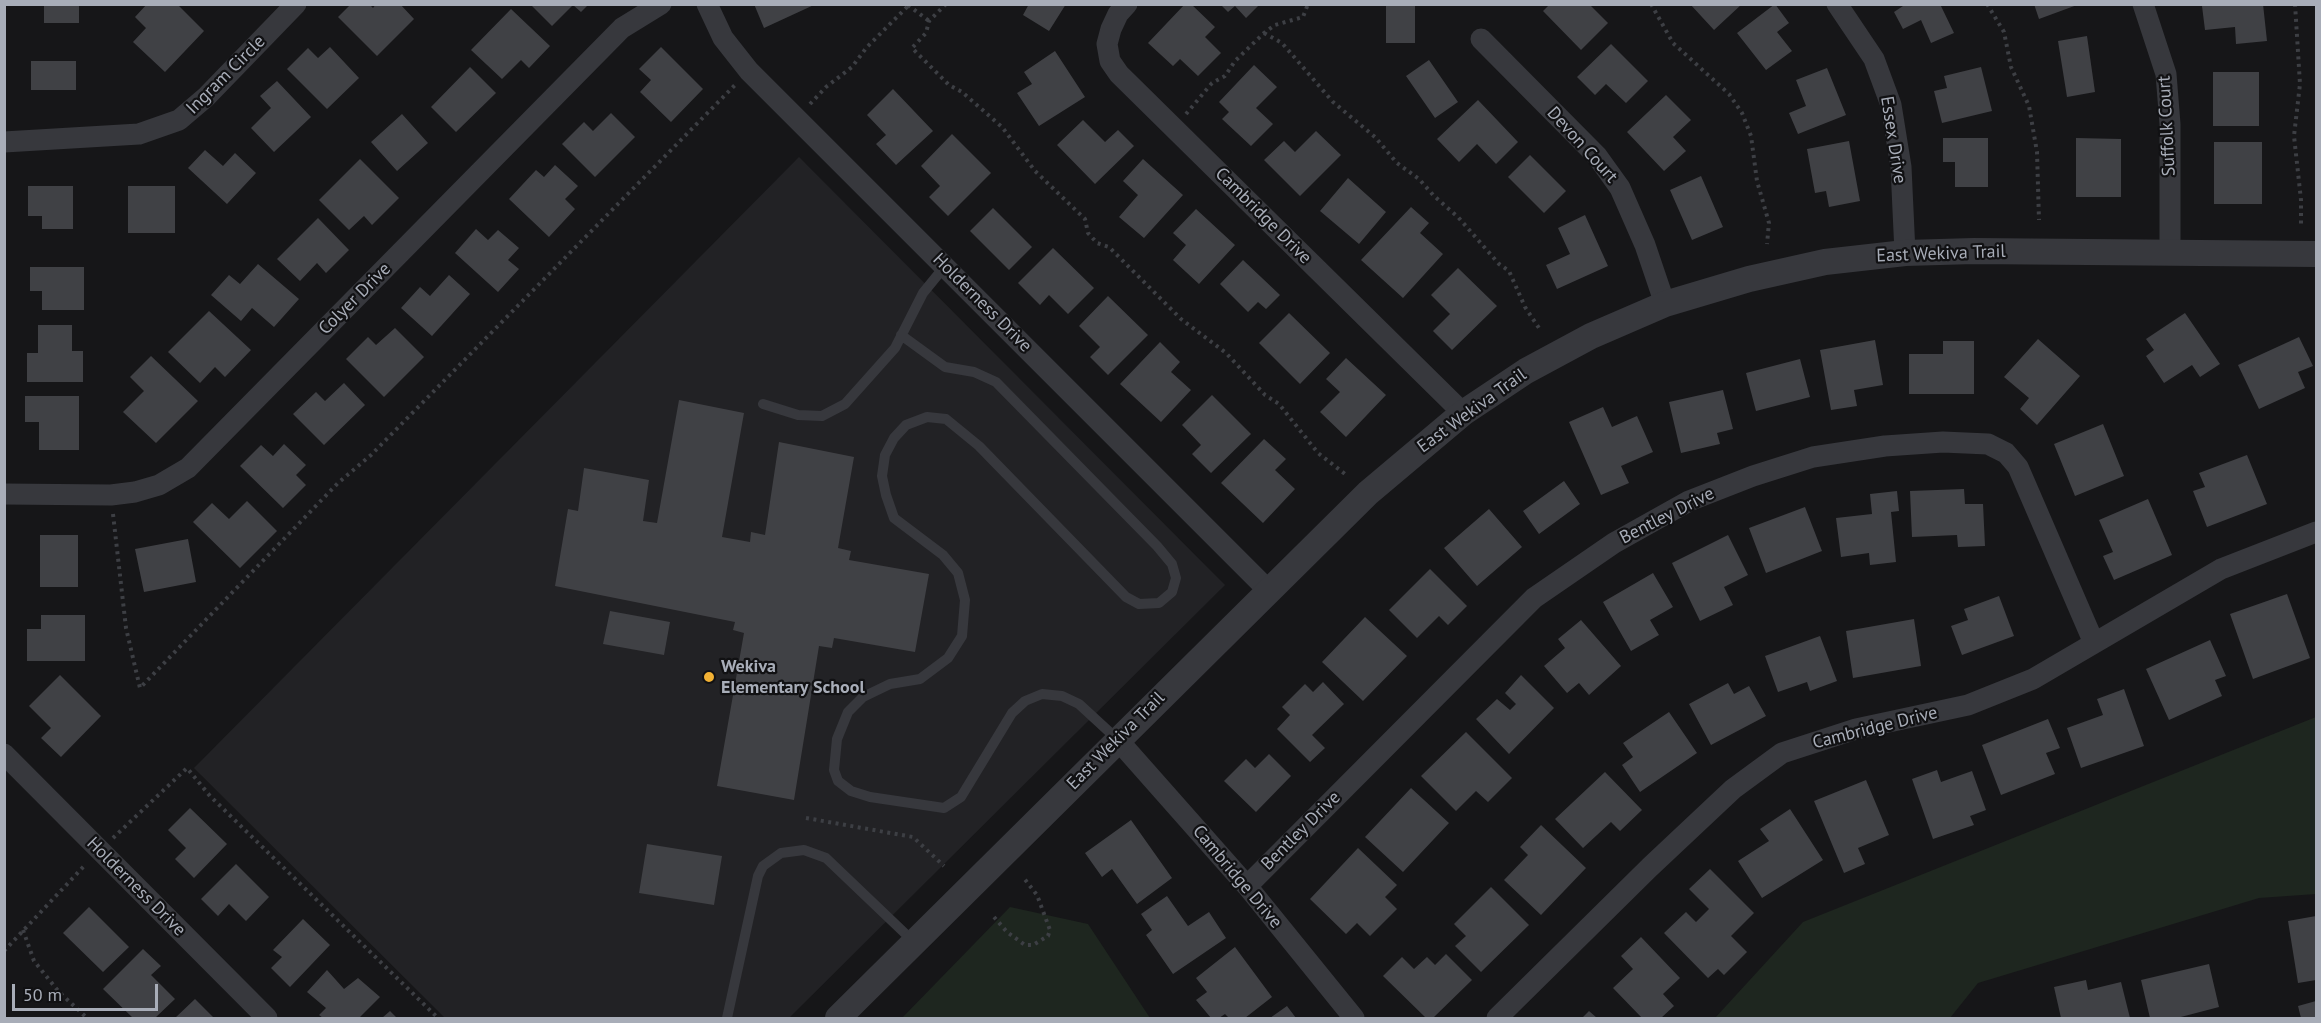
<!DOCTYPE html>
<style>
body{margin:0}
#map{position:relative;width:2321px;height:1023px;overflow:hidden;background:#161618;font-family:"PT Sans",sans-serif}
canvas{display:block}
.frame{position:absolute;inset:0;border:6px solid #a8adb8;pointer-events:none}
.scale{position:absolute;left:12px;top:984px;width:146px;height:27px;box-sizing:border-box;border:3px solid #a8adb8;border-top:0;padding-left:8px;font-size:18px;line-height:21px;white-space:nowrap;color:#a8adb8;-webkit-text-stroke:4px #111113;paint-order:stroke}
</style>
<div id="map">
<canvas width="2321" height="1023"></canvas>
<div class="frame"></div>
<div class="scale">50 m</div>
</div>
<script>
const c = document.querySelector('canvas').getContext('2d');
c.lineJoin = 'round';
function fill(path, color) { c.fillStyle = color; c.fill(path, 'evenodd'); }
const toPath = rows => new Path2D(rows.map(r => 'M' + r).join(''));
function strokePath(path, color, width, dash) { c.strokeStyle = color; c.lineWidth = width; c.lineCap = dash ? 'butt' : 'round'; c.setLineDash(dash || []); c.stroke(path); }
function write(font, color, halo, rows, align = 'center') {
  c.font = font + ' "PT Sans",sans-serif'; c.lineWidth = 4.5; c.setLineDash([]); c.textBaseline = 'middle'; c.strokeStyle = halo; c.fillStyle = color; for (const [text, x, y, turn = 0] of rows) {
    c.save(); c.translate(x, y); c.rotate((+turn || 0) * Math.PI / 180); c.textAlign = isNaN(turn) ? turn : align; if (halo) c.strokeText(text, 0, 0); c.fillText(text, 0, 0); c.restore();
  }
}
const built = toPath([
 [799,157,1225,585,789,1018,445,1018,194,768]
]);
const green = toPath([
 [2316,717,2316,894,2259,898,1978,983,1950,1018,1715,1018,1803,922],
 [1010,907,1088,924,1150,1018,902,1018]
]);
const building = toPath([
 [44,4,79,4,79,23,44,23],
 [147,4,177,4,204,31,165,72,133,42,146,28,135,17],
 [351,4,369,4,373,8,376,4,400,4,414,19,377,56,338,17],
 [530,4,589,4,581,12,573,5,552,26],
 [754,4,816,4,764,28],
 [1029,4,1066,4,1049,31,1023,15],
 [1185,4,1191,4,1215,27,1205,37,1221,53,1198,76,1180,59,1173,66,1148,43],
 [1220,4,1260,4,1246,18,1235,6,1228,12],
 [1386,4,1415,4,1415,43,1386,43],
 [1550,4,1589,4,1608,23,1581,50,1543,11],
 [1690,4,1742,4,1714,30],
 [1775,4,1789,23,1777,32,1792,51,1766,70,1737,33],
 [1906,4,1940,4,1954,33,1931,43,1921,20,1903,29,1894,12],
 [2034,4,2077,4,2077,5,2039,19],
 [2263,4,2267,41,2236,44,2235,27,2205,30,2202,6],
 [511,9,550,46,529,68,521,60,502,79,471,50],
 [2087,36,2095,92,2067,97,2058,41],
 [1611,44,1648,81,1626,103,1606,84,1595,95,1577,77],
 [330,47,359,78,327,109,287,69,308,48,318,58],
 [661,47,703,89,671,122,640,92,651,80,639,69],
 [1055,51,1085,97,1039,126,1017,93,1032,84,1024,72],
 [1429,60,1458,102,1435,118,1406,76],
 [31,61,76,61,76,90,31,90],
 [1254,65,1277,87,1256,108,1273,124,1251,146,1222,119,1229,112,1219,102],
 [470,67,496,93,456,132,431,107],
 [1981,67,1992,111,1942,123,1934,91,1947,88,1944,76],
 [1827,68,1846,115,1798,134,1789,113,1806,106,1796,80],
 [2213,72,2259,72,2259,126,2213,126],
 [277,81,311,117,274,152,251,128,271,108,260,96],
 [893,89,933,131,896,165,876,144,886,135,867,115],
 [1666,95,1691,120,1673,137,1686,151,1664,171,1627,132],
 [1478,100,1518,142,1496,164,1477,144,1459,162,1437,139],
 [611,113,635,137,595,177,562,144,584,122,593,131],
 [402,114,428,143,397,171,371,142],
 [1083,120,1105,142,1118,130,1134,146,1095,184,1057,145],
 [1316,131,1341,155,1300,196,1264,160,1284,141,1295,152],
 [952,134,991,173,948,216,929,197,940,186,921,166],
 [1943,138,1988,138,1988,187,1955,187,1955,162,1943,162],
 [2076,138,2121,139,2121,197,2076,197],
 [1849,141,1860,201,1829,207,1826,191,1815,193,1807,149],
 [2214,142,2262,142,2262,204,2214,204],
 [205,150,223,166,235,153,256,173,227,204,188,168],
 [1530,155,1566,191,1544,213,1508,177],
 [360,159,399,198,372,225,364,216,349,230,319,200],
 [1143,159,1183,195,1144,238,1119,217,1138,195,1123,181],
 [555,165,578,186,565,199,575,209,549,237,509,199,536,170,544,177],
 [1701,176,1723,227,1692,240,1670,190],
 [1348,178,1386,212,1359,244,1320,211],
 [28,186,73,186,73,229,42,229,42,216,28,216],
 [128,186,175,186,175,233,128,233],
 [1411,207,1429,223,1420,233,1443,254,1403,298,1361,260],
 [993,208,1032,247,1009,270,970,231],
 [1196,209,1235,245,1199,284,1173,260,1186,245,1173,233],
 [1585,215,1608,266,1557,289,1546,265,1570,254,1558,228],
 [318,218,349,250,326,273,317,263,300,281,277,259],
 [476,229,488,240,498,230,519,248,508,260,519,269,498,292,455,253],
 [1053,248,1094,288,1068,314,1049,295,1040,305,1018,283],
 [1243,260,1280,295,1266,309,1258,302,1248,312,1220,284],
 [258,264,299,299,274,327,252,308,241,321,211,295,229,275,240,284],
 [30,267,84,267,84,310,42,310,42,291,30,291],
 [1458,268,1497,306,1452,350,1433,331,1450,314,1431,295],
 [449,275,470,294,432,336,401,308,420,287,430,296],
 [1108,296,1148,335,1108,375,1090,357,1100,347,1079,326],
 [209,311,251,350,225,377,215,367,200,383,168,352],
 [1289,313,1330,353,1300,384,1259,343],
 [2185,313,2220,364,2200,377,2192,365,2164,383,2146,356,2154,350,2146,339],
 [38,325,72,325,72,351,83,351,83,382,27,382,27,353,38,353],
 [395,328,424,357,384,397,346,359,368,337,376,345],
 [2299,337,2313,366,2298,372,2305,388,2259,409,2238,365],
 [2038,339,2080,376,2037,425,2020,409,2029,398,2004,377],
 [1875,340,1883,385,1854,390,1857,406,1831,410,1820,350],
 [1943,341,1974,341,1974,394,1909,394,1909,354,1943,354],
 [1160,342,1180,362,1171,372,1191,390,1161,422,1120,384],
 [151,356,198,401,156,443,123,412,144,391,130,377],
 [1346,358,1386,395,1346,437,1320,412,1340,392,1326,379],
 [1800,359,1810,397,1756,411,1746,373],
 [344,383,365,405,324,445,293,414,316,392,325,401],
 [1723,390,1733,429,1717,433,1720,444,1681,453,1669,402],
 [1212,395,1251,434,1211,473,1192,454,1201,445,1182,425],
 [25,396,79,396,79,450,39,450,39,422,25,422],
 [679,400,744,413,722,537,750,542,751,532,765,535,779,442,854,457,838,548,851,551,849,560,929,574,915,652,834,638,832,648,819,646,794,800,717,786,744,633,733,630,735,622,555,586,568,509,578,511,584,468,649,480,643,521,657,523],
 [1603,407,1612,427,1637,416,1653,452,1621,466,1629,483,1601,495,1569,422],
 [2103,424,2124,476,2075,496,2054,444],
 [1264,439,1286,459,1275,470,1295,489,1263,523,1221,483],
 [284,444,306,465,296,475,306,485,283,508,240,466,261,445,273,456],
 [2247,455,2267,504,2207,527,2193,491,2205,487,2199,473],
 [1564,481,1580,504,1539,534,1523,511],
 [1964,489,1965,504,1983,504,1985,546,1958,547,1957,535,1912,537,1910,491],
 [1897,491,1899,511,1891,512,1896,562,1870,565,1869,553,1841,557,1836,518,1872,514,1870,494],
 [2148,499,2172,555,2114,580,2103,556,2113,552,2099,520],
 [247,501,277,531,240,568,193,522,212,503,229,519],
 [1805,507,1822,551,1766,573,1749,528],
 [1489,509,1522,547,1477,586,1444,548],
 [40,535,78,535,78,587,40,587],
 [1728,535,1748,575,1724,587,1733,605,1700,621,1672,563],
 [188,539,196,582,144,592,135,549],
 [1430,569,1467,606,1448,625,1439,616,1417,638,1389,610],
 [1653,573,1673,607,1650,620,1659,635,1631,651,1603,602],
 [2287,594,2310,658,2253,679,2230,614],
 [1999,596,2014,636,1962,655,1951,626,1968,620,1964,609],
 [610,611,670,622,664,655,603,644],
 [41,615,85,615,85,661,27,661,27,629,41,629],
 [1365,617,1407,656,1363,701,1322,662],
 [1914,619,1921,666,1853,678,1846,631],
 [1581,620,1621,666,1589,695,1579,683,1567,693,1544,666,1565,648,1558,639],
 [1820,636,1837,681,1810,691,1807,682,1778,692,1765,656],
 [2210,640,2226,676,2215,680,2222,696,2169,720,2146,669],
 [60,675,101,716,61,757,41,738,51,728,29,706],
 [1521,675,1554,708,1509,754,1476,719,1497,699,1510,710,1516,704,1505,693],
 [1323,682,1344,704,1312,735,1325,748,1310,762,1277,729,1290,715,1282,707,1305,684,1313,692],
 [1728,683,1734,694,1749,686,1766,716,1711,745,1689,704],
 [2124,689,2144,746,2081,768,2067,728,2103,715,2097,699],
 [1669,712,1697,753,1640,792,1622,765,1633,757,1623,743],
 [2048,719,2060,748,2046,753,2055,774,2001,795,1982,745],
 [1466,732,1512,778,1488,802,1476,791,1456,811,1421,776],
 [1269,754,1291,776,1256,812,1224,781,1246,759,1255,768],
 [1937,770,1941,782,1972,771,1986,810,1970,816,1974,825,1933,839,1912,779],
 [1605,772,1642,810,1620,831,1611,822,1583,848,1555,819],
 [1866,780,1889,835,1858,848,1865,864,1844,873,1814,801],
 [1411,788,1449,823,1403,872,1365,837],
 [190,808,227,844,194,878,175,859,186,848,168,830],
 [1790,809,1823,860,1762,898,1738,861,1769,841,1760,829],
 [1131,820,1172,878,1137,904,1112,869,1102,877,1085,853],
 [1541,825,1586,868,1541,915,1504,880,1528,855,1520,847],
 [647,844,722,856,714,905,639,893],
 [1358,848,1397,885,1385,897,1397,909,1370,936,1357,923,1346,934,1310,899],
 [236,864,269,897,246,921,229,904,218,916,201,899],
 [1710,869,1754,913,1731,936,1747,952,1724,975,1718,969,1708,978,1664,933,1686,912,1696,922,1709,909,1689,889],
 [1491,887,1529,925,1481,972,1455,946,1466,936,1454,924],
 [1167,896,1188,926,1209,912,1226,938,1173,974,1146,935,1152,930,1141,914],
 [89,907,129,947,103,972,63,933],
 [2316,916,2316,980,2298,983,2288,921],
 [303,919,330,945,290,987,271,968,282,957,273,950],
 [1641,937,1680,978,1663,994,1674,1006,1661,1018,1642,1018,1613,988,1633,969,1621,956],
 [1235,947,1272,997,1245,1018,1229,1018,1225,1014,1219,1018,1211,1018,1196,1000,1207,992,1196,978],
 [143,949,161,966,151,975,175,999,155,1018,133,1018,103,989],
 [1446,954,1472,980,1433,1018,1426,1018,1383,976,1402,957,1414,969,1427,957,1435,965],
 [2209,964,2219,1007,2177,1018,2150,1018,2141,980],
 [327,970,344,989,358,978,380,997,359,1018,323,1018,319,1015,326,1008,307,992],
 [2086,980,2088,990,2121,982,2130,1018,2061,1018,2054,987],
 [195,999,214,1018,175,1018],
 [2316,1001,2316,1018,2301,1018,2298,1006],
 [1287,1006,1296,1018,1270,1018],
 [390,1011,397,1018,382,1018],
 [1589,1011,1597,1018,1582,1018]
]);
const path = toPath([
 [946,4,929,21,926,33,912,48,949,85,962,92,1002,127,1035,171,1085,219,1088,233,1097,243,1109,247,1181,319,1226,353,1265,395,1279,404,1318,453,1345,474],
 [1651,4,1673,43,1729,94,1742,113,1751,136,1757,181,1769,223,1767,244],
 [1987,4,2004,32,2011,67,2029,106,2037,152,2039,220],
 [2295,4,2300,84,2294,136,2301,200,2301,226],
 [908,5,929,21],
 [1264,33,1282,43,1333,102,1375,137,1397,163,1419,179,1434,196,1458,217,1499,264,1509,271,1525,307,1541,331],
 [810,104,826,87,852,67,867,47,909,5],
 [1186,114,1212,83,1225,76,1235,61,1264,33,1275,25,1303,17,1308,4],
 [113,514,126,628,140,688,338,483,371,455,736,84],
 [806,818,913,837,944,866],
 [113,838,187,768,210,796,438,1018],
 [994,917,1007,932,1025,945,1033,945,1048,936,1050,930,1037,895,1023,877],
 [23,930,34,961,59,992,87,1018],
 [4,951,86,864]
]);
const service = toPath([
 [901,335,945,367,974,372,996,382,1157,546,1172,564,1176,578,1172,592,1159,603,1139,604,1126,597,979,446,946,419,927,417,906,425,894,438,885,455,882,476,886,495,894,518,943,555,958,573,965,600,962,636,948,658,920,679,890,684,863,697,848,712,837,739,834,770,838,781,851,791,870,797,944,808,961,797,1012,713,1025,701,1042,694,1062,696,1079,704,1117,739],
 [763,404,798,415,822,416,845,404,895,348,923,293,945,266],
 [727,1018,758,876,763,866,781,853,804,850,826,858,914,942]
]);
const minor = toPath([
 [707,4,723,38,749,71,1269,591],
 [1127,4,1118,14,1111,29,1107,44,1110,61,1119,74,1463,413],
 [1837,4,1874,59,1891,105,1901,167,1905,253],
 [2143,4,2166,74,2170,124,2170,252],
 [1481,39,1597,156,1620,188,1645,245,1665,304],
 [4,142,139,134,179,120,206,97,296,4],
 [4,494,111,495,135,492,159,485,188,468,622,28,661,4],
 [1117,739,1247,886,1354,1018],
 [4,754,267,1018],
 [1247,886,1534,598,1614,543,1689,501,1753,476,1813,457,1885,446,1943,442,1988,444,2006,453,2018,467,2094,643],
 [1497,1018,1650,867,1733,789,1782,753,1856,729,1968,705,2033,679,2221,569,2316,532]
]);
const tertiary = toPath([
 [838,1018,1368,493,1463,413,1526,371,1591,336,1665,304,1749,279,1825,262,1905,253,1974,251,2316,254]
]);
const markers = [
 [709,677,6,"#f2b134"]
];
const streetNames = [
 ["Ingram Circle",226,75,-45],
 ["Suffolk Court",2167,126,-93],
 ["Essex Drive",1893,140,81],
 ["Devon Court",1582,145,48],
 ["Cambridge Drive",1263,216,45],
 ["East Wekiva Trail",1941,254,-2],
 ["Colyer Drive",355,299,-45],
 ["Holderness Drive",982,303,45],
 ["East Wekiva Trail",1472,411,-36],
 ["Bentley Drive",1667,516,-27],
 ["Cambridge Drive",1875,728,-14],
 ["East Wekiva Trail",1116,741,-45],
 ["Bentley Drive",1301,831,-45],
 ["Cambridge Drive",1237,877,50],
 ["Holderness Drive",136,887,45]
];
const poiNames = [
 ["Wekiva",721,667],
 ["Elementary School",721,688]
];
fill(built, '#222225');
fill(green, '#1e261f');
fill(building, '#404145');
strokePath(path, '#3d3f44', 4, [3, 4.5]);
strokePath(service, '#37383d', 10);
strokePath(minor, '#37383d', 21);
strokePath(tertiary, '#37383d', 26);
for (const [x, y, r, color] of markers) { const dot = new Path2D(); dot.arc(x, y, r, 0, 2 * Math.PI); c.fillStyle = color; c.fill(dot); strokePath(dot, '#111113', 2); }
write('18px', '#a8adb8', '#111113', streetNames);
write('bold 18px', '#a8adb8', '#111113', poiNames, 'left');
</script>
